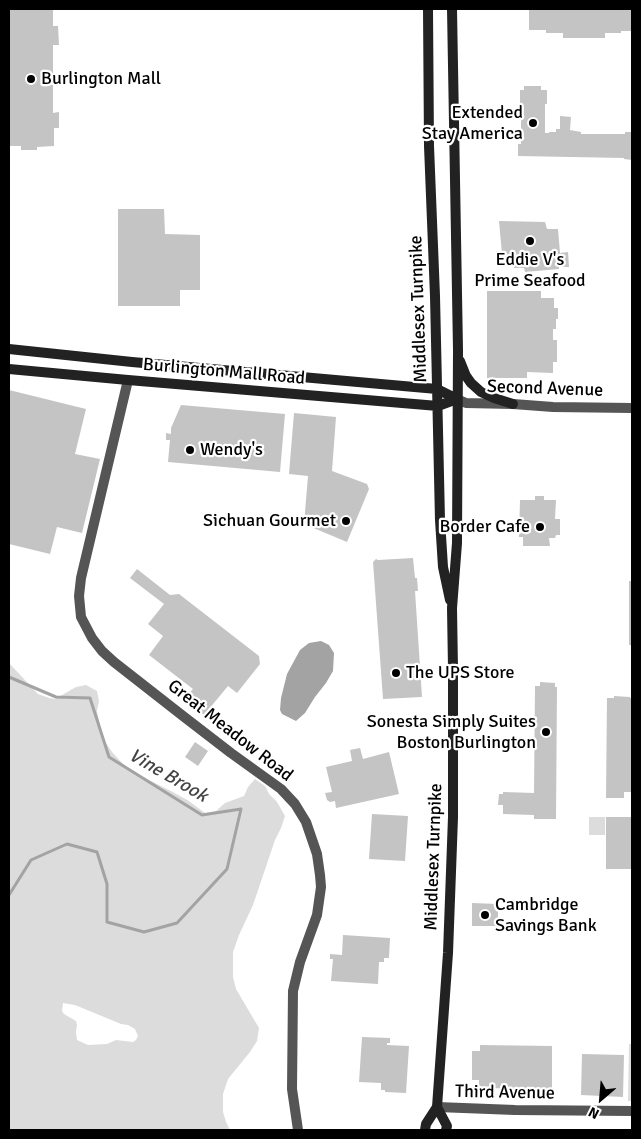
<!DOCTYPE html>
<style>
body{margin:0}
#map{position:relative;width:641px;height:1139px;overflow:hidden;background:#fff;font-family:Signika,sans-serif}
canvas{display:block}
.frame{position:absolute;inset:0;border:10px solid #000;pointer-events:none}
.north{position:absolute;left:576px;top:1074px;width:50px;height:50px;-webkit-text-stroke:4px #fff;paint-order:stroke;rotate:207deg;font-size:14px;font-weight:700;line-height:20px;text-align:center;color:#000}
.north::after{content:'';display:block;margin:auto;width:18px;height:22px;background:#000;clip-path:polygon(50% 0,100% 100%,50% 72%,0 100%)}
</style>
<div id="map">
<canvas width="641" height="1139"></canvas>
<div class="frame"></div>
<div class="north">N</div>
</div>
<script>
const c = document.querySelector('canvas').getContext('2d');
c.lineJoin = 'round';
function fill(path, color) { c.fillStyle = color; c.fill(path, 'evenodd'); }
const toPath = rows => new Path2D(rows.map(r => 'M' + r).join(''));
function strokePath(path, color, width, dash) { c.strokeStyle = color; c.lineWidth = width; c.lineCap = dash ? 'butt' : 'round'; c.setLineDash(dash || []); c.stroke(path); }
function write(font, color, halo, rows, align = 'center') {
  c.font = font + ' Signika,sans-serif'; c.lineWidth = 4.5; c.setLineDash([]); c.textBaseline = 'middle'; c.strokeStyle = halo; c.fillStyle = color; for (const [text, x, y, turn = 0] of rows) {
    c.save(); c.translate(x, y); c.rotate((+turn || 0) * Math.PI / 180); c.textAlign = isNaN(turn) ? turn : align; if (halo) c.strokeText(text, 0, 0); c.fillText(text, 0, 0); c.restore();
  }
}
const green = toPath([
 [9,663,38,694,49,698,55,699,76,687,86,685,97,691,99,701,97,711,100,726,104,740,112,752,126,767,145,778,171,791,189,801,205,813,216,811,225,803,244,796,248,787,255,779,265,786,269,794,277,802,285,816,281,828,275,840,253,905,239,935,233,952,233,977,236,989,259,1028,257,1041,250,1052,228,1079,223,1094,223,1112,226,1122,230,1130,9,1130],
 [63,1003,75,1005,121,1024,128,1025,135,1029,138,1036,136,1040,133,1042,116,1040,107,1044,88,1045,77,1040,76,1032,77,1025,76,1021,64,1014,62,1011],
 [589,817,605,817,605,835,589,835],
 [629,1044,632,1044,632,1101,628,1101]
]);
const water = toPath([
 [321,641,329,645,334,653,333,671,326,683,315,697,305,713,296,721,282,714,280,710,281,698,287,674,300,650,309,643]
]);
const stream = toPath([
 [9,677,56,697,90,698,109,757,202,815,241,809,227,869,177,923,144,932,107,922,107,884,97,852,67,844,31,860,9,895]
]);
const building = toPath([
 [9,9,53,9,53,26,58,26,59,45,53,45,53,113,59,112,59,128,54,128,54,146,37,147,37,150,21,150,21,146,9,146],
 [529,9,632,9,632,31,621,31,621,33,605,33,605,38,563,38,563,33,546,33,546,30,529,30],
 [524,86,541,86,541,90,547,90,547,104,545,104,545,133,549,133,549,132,556,132,556,129,560,129,560,116,571,117,570,130,581,132,581,134,625,134,625,132,632,132,632,160,624,159,624,158,518,156,518,144,521,144,521,104,520,104,520,90,524,90],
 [118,209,164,209,165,234,200,235,200,290,180,290,180,306,118,306],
 [499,221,545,222,547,229,558,229,560,253,568,252,569,267,559,267,559,269,525,272,524,268,514,268,513,262,503,265],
 [487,291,541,291,541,298,554,298,554,308,558,308,558,319,556,319,556,329,553,329,553,340,557,340,557,362,553,362,553,373,527,372,527,378,487,378],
 [9,390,86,409,75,454,100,459,82,533,57,527,50,554,9,544],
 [181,405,285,414,280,472,168,462,170,440,166,440,166,433,171,434,171,428],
 [294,413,336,417,332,471,367,484,369,489,347,542,304,524,308,476,289,474],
 [535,496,544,496,544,500,556,500,555,519,560,519,560,535,556,535,555,538,549,538,550,546,523,546,523,537,519,537,520,500,535,500],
 [413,558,415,578,417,578,418,591,415,591,422,697,383,699,373,562,376,559,378,560],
 [137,569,170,595,179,594,259,656,260,664,237,693,228,686,204,715,184,699,193,689,149,655,163,636,148,624,164,604,130,578],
 [629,581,632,581,632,645,629,645],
 [540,682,555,683,555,687,557,687,556,819,534,819,534,815,503,814,503,805,498,805,499,794,503,794,503,792,534,793,535,686,540,686],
 [614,696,630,697,630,698,632,698,632,792,624,792,624,798,606,798,607,698,614,698],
 [195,742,208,751,198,766,185,757],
 [360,748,363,759,389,752,399,794,336,808,335,801,330,802,327,800,325,793,332,792,326,767,352,761,350,750],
 [372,814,408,816,405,861,369,859],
 [606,817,632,817,632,869,606,869],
 [472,903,498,904,498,926,472,926],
 [343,935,390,938,389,958,384,958,384,962,379,962,378,984,331,981,333,959,330,959,330,954,342,955],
 [362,1037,390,1038,390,1043,387,1043,387,1045,409,1046,406,1093,385,1092,385,1090,381,1090,381,1083,359,1082],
 [480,1045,552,1046,552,1089,479,1088,479,1080,472,1080,472,1051,480,1051],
 [582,1054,624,1055,623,1097,581,1095]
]);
const minor = toPath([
 [128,380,81,578,79,596,81,617,92,638,102,651,114,662,183,716,231,753,281,789,295,804,306,822,317,854,320,875,321,887,317,915,300,962,293,991,292,1089,298,1130],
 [457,399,466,403,513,404,553,407,632,408],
 [437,1107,515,1110,632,1111]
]);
const secondary = toPath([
 [428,9,429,146,435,296,440,520,443,567,450,600],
 [9,349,132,362,437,389,457,399],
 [460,361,466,376,471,383,481,392,494,398,513,404],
 [9,369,128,380,438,406,457,399],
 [437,1107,447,1126,446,1130],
 [425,1130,426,1124,437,1107,448,953,453,817,453,669,452,608,457,543,458,350,452,9]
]);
const markers = [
 [31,79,5,"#000"],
 [533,123,5,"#000"],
 [530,241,5,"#000"],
 [190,450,5,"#000"],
 [346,521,5,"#000"],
 [540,527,5,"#000"],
 [396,673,5,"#000"],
 [546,732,5,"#000"],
 [485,915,5,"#000"]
];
const poiNames = [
 ["Burlington Mall",41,79],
 ["Extended",523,113,"right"],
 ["Stay America",523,134,"right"],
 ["Eddie V's",530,260,"center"],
 ["Prime Seafood",530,281,"center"],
 ["Wendy's",200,450],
 ["Sichuan Gourmet",336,521,"right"],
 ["Border Cafe",530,527,"right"],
 ["The UPS Store",406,673],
 ["Sonesta Simply Suites",536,722,"right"],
 ["Boston Burlington",536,743,"right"],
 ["Cambridge",495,905],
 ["Savings Bank",495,926]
];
const streetNames = [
 ["Middlesex Turnpike",419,309,-92],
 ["Burlington Mall Road",224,372,5],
 ["Second Avenue",545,389,2],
 ["Great Meadow Road",230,731,38],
 ["Middlesex Turnpike",434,857,-88],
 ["Third Avenue",505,1093,1]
];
const waterNames = [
 ["Vine Brook",168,776,30]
];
fill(green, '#dcdcdc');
fill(water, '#a3a3a3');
strokePath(stream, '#a3a3a3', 3);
fill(building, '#c4c4c4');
strokePath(minor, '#555', 10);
strokePath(secondary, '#222', 10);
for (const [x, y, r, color] of markers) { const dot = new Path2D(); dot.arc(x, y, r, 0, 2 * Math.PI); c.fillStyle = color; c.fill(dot); strokePath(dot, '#fff', 2); }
write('18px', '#000', '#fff', poiNames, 'left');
write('18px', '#000', '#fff', streetNames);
write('italic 19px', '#444', '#fff', waterNames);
</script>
